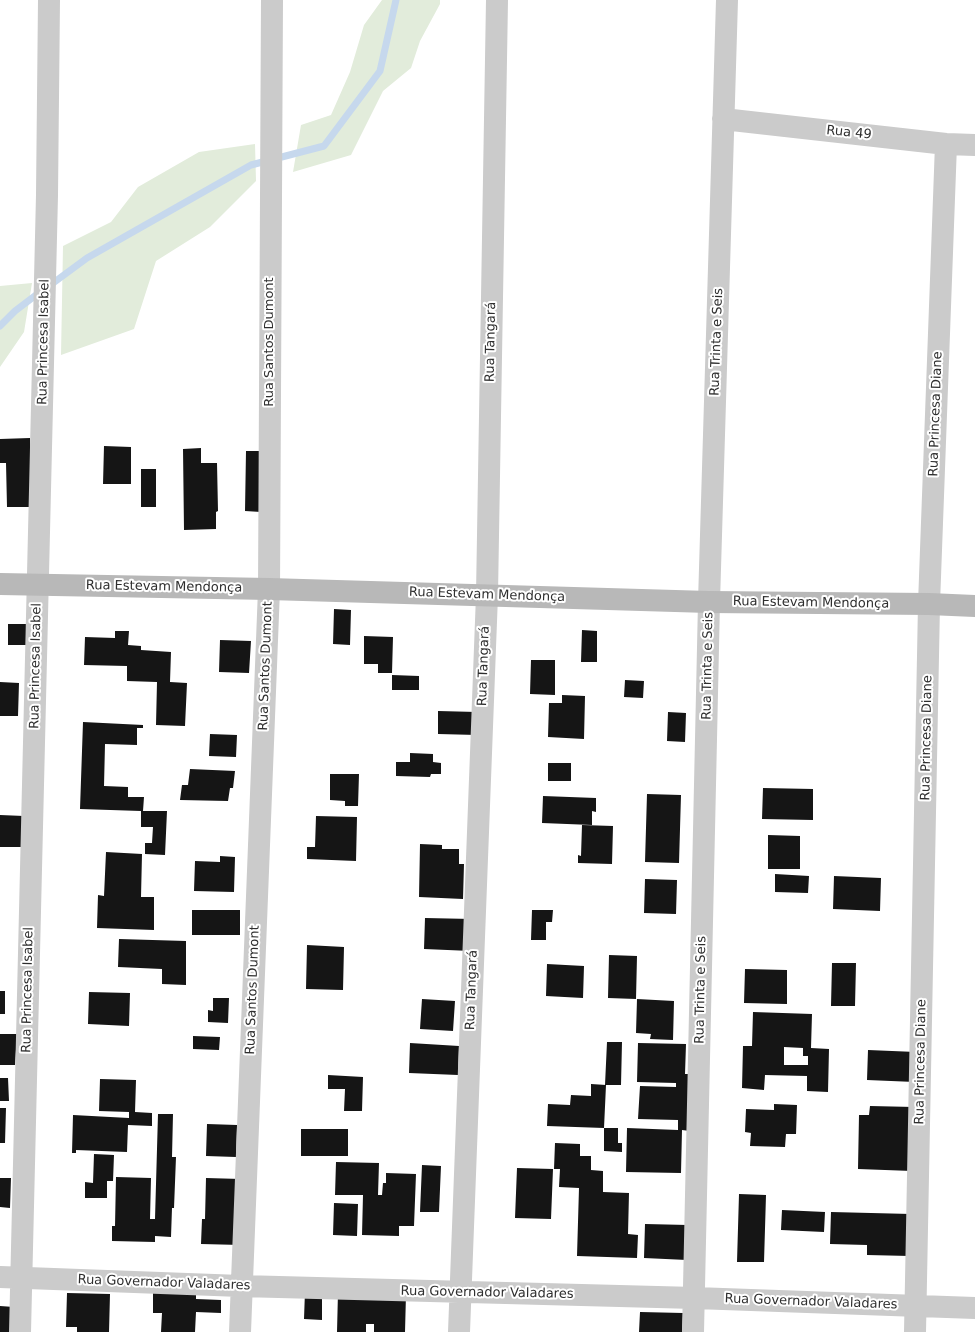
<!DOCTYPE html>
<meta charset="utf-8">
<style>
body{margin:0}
canvas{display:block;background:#fff}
</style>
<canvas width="975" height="1332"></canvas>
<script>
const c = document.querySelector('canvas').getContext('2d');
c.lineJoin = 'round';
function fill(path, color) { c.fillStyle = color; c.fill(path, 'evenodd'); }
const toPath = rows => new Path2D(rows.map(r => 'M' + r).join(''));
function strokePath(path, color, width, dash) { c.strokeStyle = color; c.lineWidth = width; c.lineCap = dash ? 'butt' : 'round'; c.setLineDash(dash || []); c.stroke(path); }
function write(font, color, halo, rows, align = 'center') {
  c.font = font + ' "DejaVu Sans",sans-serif'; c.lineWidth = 4; c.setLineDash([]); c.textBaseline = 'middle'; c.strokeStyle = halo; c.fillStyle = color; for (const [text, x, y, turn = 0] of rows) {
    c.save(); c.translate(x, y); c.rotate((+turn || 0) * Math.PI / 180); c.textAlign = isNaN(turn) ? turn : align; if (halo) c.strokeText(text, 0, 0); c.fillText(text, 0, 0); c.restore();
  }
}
const green = toPath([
 [382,0,440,0,440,4,420,41,411,68,383,91,351,155,293,172,301,125,331,115,350,72,364,25],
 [255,144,256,181,210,227,156,261,134,329,61,355,63,246,111,222,138,187,199,152],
 [32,283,24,332,0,367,0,286]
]);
const stream = toPath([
 [49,286,87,258,251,165,324,146,380,71,396,0],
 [0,326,15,311,40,292]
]);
const building = toPath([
 [30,438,32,507,7,507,6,463,0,463,0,439],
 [104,446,131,447,131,484,103,484],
 [201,448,201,463,217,463,218,511,216,512,216,529,184,530,183,449],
 [246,451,262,451,261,512,245,511],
 [141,469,156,469,156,507,141,507],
 [334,609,351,610,350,645,333,644],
 [8,624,29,624,29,645,8,645],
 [582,630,597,631,597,662,581,662],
 [115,631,129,631,128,645,141,646,141,650,171,652,170,682,187,683,185,726,156,725,157,682,127,681,127,666,84,665,85,637,115,638],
 [364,636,393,637,392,673,378,673,378,664,364,664],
 [220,640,251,641,249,673,219,672],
 [531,660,555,660,555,695,530,694],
 [392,675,419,676,419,690,392,690],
 [625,680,644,681,643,698,624,697],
 [0,682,19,683,18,716,0,716],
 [562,695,585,696,584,739,548,737,549,703,562,703],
 [438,711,477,712,477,735,438,734],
 [668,712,686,713,685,742,667,741],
 [83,722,143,725,143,728,137,728,137,745,105,744,104,786,128,787,128,797,144,797,143,811,167,811,165,855,145,854,145,843,152,843,153,827,141,827,141,811,80,809],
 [210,734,237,735,236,757,209,756],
 [410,753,433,754,433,762,441,763,441,774,431,774,430,777,396,776,396,762,410,762],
 [548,763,571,763,571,781,548,781],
 [190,769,235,771,233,788,230,788,228,801,180,800,182,785,188,785],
 [330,774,359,774,358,806,345,806,345,801,330,800],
 [763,788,813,789,813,820,762,819],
 [647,794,681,795,679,863,645,862],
 [543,796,596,798,596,812,592,811,592,825,542,823],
 [0,815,24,816,23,847,0,847],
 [316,816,357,817,356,861,307,859,307,847,315,847],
 [582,825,613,826,612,864,578,863,578,855,581,856],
 [768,835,800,836,800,869,768,869],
 [420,844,442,845,442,849,459,849,459,864,464,864,463,899,419,897],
 [106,852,142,854,141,897,154,897,154,930,97,928,98,895,104,896],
 [220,856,235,857,234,892,194,891,195,861,220,862],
 [775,874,809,876,808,893,775,892],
 [834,876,881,878,880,911,833,909],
 [645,879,677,880,676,914,644,913],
 [192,910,240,910,240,935,192,935],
 [532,910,553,910,552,922,546,922,546,940,531,940],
 [425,918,472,919,471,951,424,949],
 [119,939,186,941,186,985,162,984,162,969,118,967],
 [307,945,344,947,343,990,306,989],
 [609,955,637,956,636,999,608,998],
 [832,963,856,963,855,1006,831,1006],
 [547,964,584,966,583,998,546,996],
 [745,969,787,970,787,1004,744,1003],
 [0,991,5,991,5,1014,0,1014],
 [89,992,130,993,129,1026,88,1024],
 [213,998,229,998,228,1023,208,1022,208,1010,213,1011],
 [422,999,455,1001,453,1031,420,1029],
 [637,999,674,1001,673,1040,650,1039,651,1034,636,1033],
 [753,1012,812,1014,811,1048,829,1049,828,1092,807,1091,807,1076,765,1075,764,1090,742,1088,743,1046,752,1046],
 [784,1047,803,1048,803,1056,808,1056,808,1065,784,1065],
 [0,1034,17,1034,15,1065,0,1065],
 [193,1036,220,1037,219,1050,193,1049],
 [607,1042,622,1042,621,1085,605,1085],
 [410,1043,459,1046,458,1075,409,1073],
 [638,1043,686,1044,685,1074,692,1074,690,1131,682,1130,681,1173,626,1172,627,1128,678,1130,678,1120,638,1119,640,1086,676,1087,676,1083,637,1082],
 [868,1050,916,1052,915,1082,867,1080],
 [328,1075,363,1077,362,1111,344,1111,345,1089,328,1089],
 [0,1078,8,1078,9,1101,0,1101],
 [100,1079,136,1080,135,1112,152,1113,152,1126,128,1125,127,1152,76,1150,76,1153,72,1153,73,1115,129,1118,129,1112,99,1111],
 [591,1084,606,1085,604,1128,547,1126,548,1104,570,1105,571,1095,591,1096],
 [774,1104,797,1105,796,1134,786,1134,785,1147,750,1146,751,1133,745,1132,746,1109,774,1110],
 [870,1106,914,1107,912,1171,858,1169,859,1115,869,1115],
 [0,1108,6,1108,5,1143,0,1143],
 [158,1114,173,1114,172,1157,176,1157,174,1208,172,1208,171,1237,155,1236,155,1242,112,1241,112,1226,115,1226,116,1177,151,1178,150,1219,155,1219],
 [207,1124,237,1125,236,1157,206,1156],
 [604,1128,618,1128,618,1143,622,1143,622,1152,604,1151],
 [301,1129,348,1129,348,1156,301,1156],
 [555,1143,580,1144,580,1156,591,1156,591,1170,603,1171,603,1192,629,1193,628,1234,638,1235,637,1258,577,1256,579,1188,559,1187,560,1169,554,1169],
 [94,1154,114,1155,113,1181,107,1181,107,1198,85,1198,85,1182,93,1183],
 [336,1162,379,1163,378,1195,382,1195,383,1183,386,1183,386,1173,416,1174,414,1226,399,1226,399,1236,362,1235,363,1195,335,1195],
 [422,1165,441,1166,439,1212,420,1212],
 [517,1168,553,1169,551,1219,515,1218],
 [0,1178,11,1178,10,1208,0,1207],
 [206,1178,241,1179,241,1245,201,1244,202,1219,205,1219],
 [739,1194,766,1195,764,1262,737,1262],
 [334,1203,358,1204,357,1236,333,1235],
 [782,1210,825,1212,824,1232,781,1230],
 [831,1212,911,1214,910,1256,867,1255,867,1245,830,1244],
 [645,1224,688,1225,687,1260,644,1258],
 [153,1285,196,1287,196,1299,221,1300,221,1313,196,1312,195,1332,161,1332,162,1313,153,1313],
 [305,1291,322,1291,322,1320,304,1319],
 [338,1292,406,1294,405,1332,374,1332,374,1324,366,1324,366,1332,337,1332],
 [67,1293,110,1294,109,1332,77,1332,77,1327,66,1327],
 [0,1306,14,1307,13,1332,0,1332],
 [640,1312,683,1313,682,1332,639,1332]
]);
const street = toPath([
 [723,119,946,144,975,145],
 [0,1277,241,1286,695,1298,975,1308],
 [20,1332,47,195,49,0],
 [240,1332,269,589,272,0],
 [459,1332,487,595,497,0],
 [693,1332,709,602,727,0],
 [915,1332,929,604,946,144]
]);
const secondary = toPath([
 [0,584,269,589,709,602,929,604,975,606]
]);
const streetNames = [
 ["Rua 49",849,133,6],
 ["Rua Princesa Isabel",44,342,-89],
 ["Rua Santos Dumont",270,342,-90],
 ["Rua Tangará",491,342,-89],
 ["Rua Trinta e Seis",717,342,-88],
 ["Rua Princesa Diane",936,414,-88],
 ["Rua Estevam Mendonça",164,587,1],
 ["Rua Estevam Mendonça",487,595,2],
 ["Rua Estevam Mendonça",811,603,1],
 ["Rua Princesa Isabel",36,666,-89],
 ["Rua Santos Dumont",266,666,-88],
 ["Rua Tangará",484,666,-88],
 ["Rua Trinta e Seis",708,666,-89],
 ["Rua Princesa Diane",927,738,-89],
 ["Rua Princesa Isabel",28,990,-89],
 ["Rua Santos Dumont",253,990,-88],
 ["Rua Tangará",472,990,-88],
 ["Rua Trinta e Seis",701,990,-89],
 ["Rua Princesa Diane",921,1062,-89],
 ["Rua Governador Valadares",164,1283,2],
 ["Rua Governador Valadares",487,1293,1],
 ["Rua Governador Valadares",811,1302,2]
];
fill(green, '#e2ecdb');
strokePath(stream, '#c6d8ed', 7);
fill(building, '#151515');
strokePath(street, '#cbcbcb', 22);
strokePath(secondary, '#b8b8b8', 22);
write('13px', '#2e2e2e', '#fff', streetNames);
</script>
